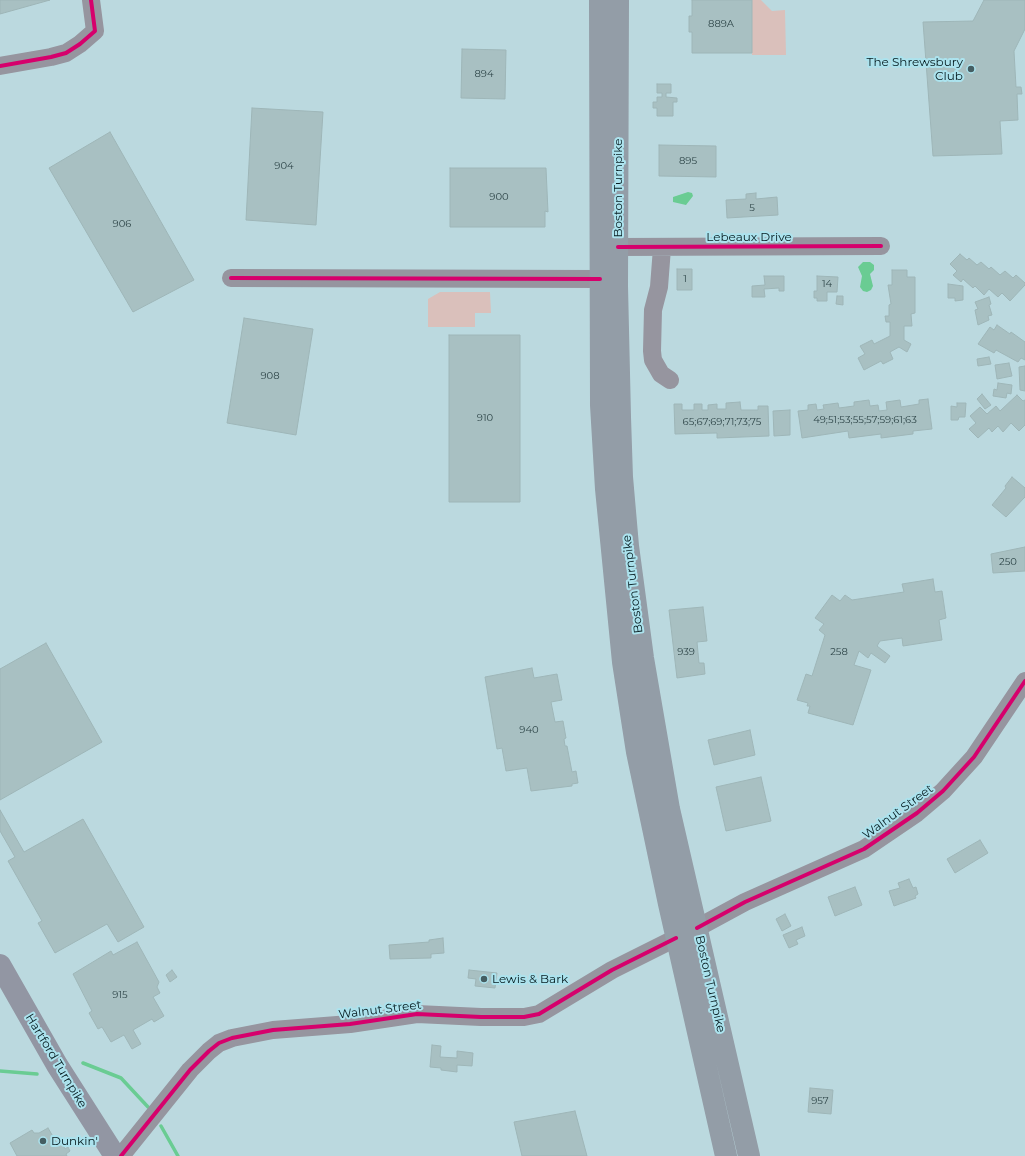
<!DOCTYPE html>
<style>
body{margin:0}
canvas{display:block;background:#bbd9df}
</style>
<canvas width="1025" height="1156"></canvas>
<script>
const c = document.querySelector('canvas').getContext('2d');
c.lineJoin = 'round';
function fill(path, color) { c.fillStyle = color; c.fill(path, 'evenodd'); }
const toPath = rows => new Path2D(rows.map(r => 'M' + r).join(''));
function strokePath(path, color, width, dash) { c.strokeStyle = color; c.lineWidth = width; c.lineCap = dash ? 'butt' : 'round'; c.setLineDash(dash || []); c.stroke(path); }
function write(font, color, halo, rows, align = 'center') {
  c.font = font + ' Montserrat,sans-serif'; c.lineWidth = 4; c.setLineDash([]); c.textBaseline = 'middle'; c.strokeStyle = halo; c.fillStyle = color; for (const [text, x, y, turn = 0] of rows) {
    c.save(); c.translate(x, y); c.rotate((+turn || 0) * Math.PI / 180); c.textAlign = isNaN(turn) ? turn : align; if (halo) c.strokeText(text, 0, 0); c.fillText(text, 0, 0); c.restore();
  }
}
const green = toPath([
 [752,0,761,0,772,11,785,10,786,55,752,55],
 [440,292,490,292,491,313,475,313,475,327,428,327,428,299]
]);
const water = toPath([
 [688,192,692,193,693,196,686,205,673,202,673,197],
 [863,262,870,262,874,265,874,270,870,274,873,286,871,290,867,292,863,291,860,287,862,276,858,267]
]);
const stream = toPath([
 [83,1063,121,1078,148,1107],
 [0,1071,37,1074],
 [161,1126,178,1156]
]);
const building = toPath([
 [0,0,50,0,0,14,0,0],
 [692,0,752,0,752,53,692,53,692,32,689,32,689,16,692,16,692,0],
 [984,0,1025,0,1025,29,1014,51,1016,87,1021,87,1022,94,1017,94,1018,120,1000,121,1002,154,933,156,923,22,973,21,984,0],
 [462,49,506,50,505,99,461,98,462,49],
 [657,84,671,84,671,93,666,93,666,97,677,98,677,102,673,102,673,116,657,116,657,108,653,108,653,102,657,102,657,97,662,97,662,93,657,93,657,84],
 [252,108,323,112,316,225,246,220,252,108],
 [110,132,194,280,133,312,49,168,110,132],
 [659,145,716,146,716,177,659,176,659,145],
 [450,168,546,168,548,212,545,211,545,227,450,227,450,168],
 [756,193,756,199,777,197,778,215,727,218,726,200,746,199,746,194,756,193],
 [960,254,967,260,969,258,977,265,981,262,989,269,991,267,1000,275,1005,271,1013,278,1016,275,1025,283,1025,285,1010,301,1002,293,998,297,989,289,984,295,975,286,973,288,963,279,961,282,953,275,957,271,950,264,960,254],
 [677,269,692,269,692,290,677,290,677,269],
 [892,270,907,270,907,277,915,277,915,313,911,314,912,326,904,326,904,340,911,344,907,352,899,347,890,352,893,359,883,364,881,361,864,370,858,358,865,354,860,346,872,340,874,344,890,336,890,322,886,322,885,316,889,316,889,305,891,304,888,285,892,285,892,270],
 [764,276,784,276,784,291,779,291,779,288,764,289,765,297,752,297,752,286,765,285,764,276],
 [817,276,838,277,837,292,827,292,827,301,817,301,817,298,814,298,814,291,817,291,817,276],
 [948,284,963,286,963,300,955,301,955,298,948,298,948,284],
 [837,296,843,296,843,305,836,304,837,296],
 [989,297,991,304,989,305,992,315,988,316,989,320,978,325,975,310,978,309,975,302,989,297],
 [244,318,313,329,296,435,227,423,244,318],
 [997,325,1010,334,1011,332,1025,342,1025,360,1021,358,1018,362,996,350,994,353,978,344,990,327,994,330,997,325],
 [449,335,520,335,520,502,449,502,449,335],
 [989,357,991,364,978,366,977,359,989,357],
 [1009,363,1012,376,997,379,995,365,1009,363],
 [1025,366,1025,391,1020,390,1019,367,1025,366],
 [998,383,1012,385,1011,394,1007,393,1006,398,993,396,994,389,997,390,998,383],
 [982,394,991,405,985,409,977,399,982,394],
 [1017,395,1023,401,1025,400,1025,425,1019,431,1011,423,1003,432,998,426,992,432,989,428,978,438,969,429,976,423,970,416,980,407,987,414,996,406,1000,411,1017,395],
 [928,399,932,429,913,431,913,434,881,438,881,434,849,438,848,431,802,438,798,411,808,410,808,405,816,404,817,410,824,409,823,405,838,403,839,408,854,406,854,402,869,400,870,406,878,405,879,411,887,410,886,402,900,400,901,407,919,404,919,400,928,399],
 [740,402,741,410,758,410,758,406,768,406,769,436,717,438,717,433,675,434,674,404,682,404,682,410,694,410,694,404,702,404,702,410,708,410,708,405,717,404,717,409,726,409,726,403,740,402],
 [957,403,966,403,965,417,959,417,958,420,951,420,951,406,957,407,957,403],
 [790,410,790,435,774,436,773,411,790,410],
 [1012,477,1025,488,1025,497,1006,517,992,505,1006,488,1005,486,1012,477],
 [1025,547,1025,571,993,573,991,554,1025,547],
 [933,579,935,592,942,591,946,618,939,620,942,640,903,646,902,638,880,641,877,646,890,656,885,663,871,653,868,658,859,651,854,665,871,670,853,725,808,713,810,706,807,706,808,703,797,700,806,674,812,676,825,635,819,630,824,624,815,618,832,595,840,601,845,595,852,600,904,592,902,584,933,579],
 [703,607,707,641,697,642,699,663,704,663,705,674,677,678,669,610,703,607],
 [46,643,102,742,0,800,0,669,46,643],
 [532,668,534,678,557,674,562,700,551,702,555,722,563,721,566,738,564,739,565,746,567,746,572,772,576,771,578,783,572,784,572,786,531,791,527,768,506,771,502,748,497,749,485,677,532,668],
 [750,730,755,755,714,765,708,740,750,730],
 [761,777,771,821,726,831,716,787,761,777],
 [0,810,24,852,83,819,144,927,118,942,107,924,55,953,38,923,42,921,8,861,15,857,0,831,0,810],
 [980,840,988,853,955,873,947,859,980,840],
 [909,879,913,888,916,887,918,894,915,896,916,898,894,906,889,891,900,888,898,883,909,879],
 [855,887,862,905,835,916,828,897,855,887],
 [785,914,791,926,782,931,776,919,785,914],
 [802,927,805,936,796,940,798,944,789,948,783,935,802,927],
 [443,938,444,953,431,954,431,958,390,959,389,945,429,942,429,940,443,938],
 [137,942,159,982,157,987,160,993,153,997,164,1016,154,1022,152,1019,133,1030,141,1044,132,1049,124,1035,111,1042,102,1027,98,1029,89,1013,92,1011,73,974,111,951,113,955,137,942],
 [172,970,177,977,170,982,166,975,172,970],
 [469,970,497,973,495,988,475,986,476,979,468,978,469,970],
 [432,1045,441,1046,440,1057,457,1058,457,1051,473,1053,472,1066,457,1065,457,1072,441,1070,441,1068,430,1067,432,1045],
 [810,1088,833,1090,831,1114,808,1112,810,1088],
 [575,1111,587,1156,522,1156,514,1122,575,1111],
 [48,1128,58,1145,62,1143,65,1149,68,1147,70,1151,66,1154,67,1156,17,1156,10,1143,32,1130,34,1133,39,1133,48,1128]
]);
const minor = toPath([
 [0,66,51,57,66,53,80,44,95,31,91,0],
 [618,247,881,246],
 [662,248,659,287,653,310,652,351,653,360,661,374,670,380],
 [231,278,600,279],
 [697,928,745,902,864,849,917,813,943,791,974,757,1025,681],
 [121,1156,190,1070,209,1051,219,1043,232,1038,273,1030,350,1024,417,1014,481,1017,524,1017,539,1014,612,970,676,938]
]);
const major = toPath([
 [0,965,57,1065,115,1156]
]);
const highway = toPath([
 [600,0,601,405,606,489,623,662,637,752,669,904,726,1156],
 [618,0,617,286,620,417,622,477,628,546,643,658,669,809,749,1156]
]);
const cycleway = toPath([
 [0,66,51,57,66,53,80,44,95,31,91,0],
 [618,247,881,246],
 [231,278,600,279],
 [697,928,745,902,864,849,917,813,943,791,974,757,1025,681],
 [121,1156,190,1070,209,1051,219,1043,232,1038,273,1030,350,1024,417,1014,481,1017,524,1017,539,1014,612,970,676,938]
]);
const markers = [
 [971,69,4,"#455e62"],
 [484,979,4,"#455e62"],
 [43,1141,4,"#455e62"]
];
const numberNames = [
 ["889A",721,24],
 ["894",484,74],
 ["895",688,161],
 ["904",284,166],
 ["900",499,197],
 ["5",752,208],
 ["906",122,224],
 ["1",685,279],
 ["14",827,284],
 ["908",270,376],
 ["910",485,418],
 ["49;51;53;55;57;59;61;63",865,420],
 ["65;67;69;71;73;75",722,422],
 ["250",1008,562],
 ["939",686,652],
 ["258",839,652],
 ["940",529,730],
 ["915",120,995],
 ["957",820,1101]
];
const poiNames = [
 ["The Shrewsbury",963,62,"right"],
 ["Club",963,76,"right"],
 ["Lewis & Bark",492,979],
 ["Dunkin'",51,1141]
];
const streetNames = [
 ["Boston Turnpike",618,188,-90],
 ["Lebeaux Drive",749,237],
 ["Boston Turnpike",633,584,-97],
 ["Walnut Street",898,812,-36],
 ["Boston Turnpike",710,984,77],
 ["Walnut Street",380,1010,-7],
 ["Hartford Turnpike",56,1061,59]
];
fill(green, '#dac0bb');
fill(water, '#6acc93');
strokePath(stream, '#6acc93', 3.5);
fill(building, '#a8c0c2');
strokePath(building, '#9eb6b8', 1);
strokePath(minor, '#96959f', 18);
strokePath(major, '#9296a3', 22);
strokePath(highway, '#939da7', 22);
strokePath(cycleway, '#d6006c', 4);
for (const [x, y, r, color] of markers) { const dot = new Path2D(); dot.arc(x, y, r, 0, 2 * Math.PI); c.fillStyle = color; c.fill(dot); strokePath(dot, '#ace3ee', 1.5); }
write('10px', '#30474a', null, numberNames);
write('12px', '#051b1f', '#ace3ee', poiNames, 'left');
write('12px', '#051b1f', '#ace3ee', streetNames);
</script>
